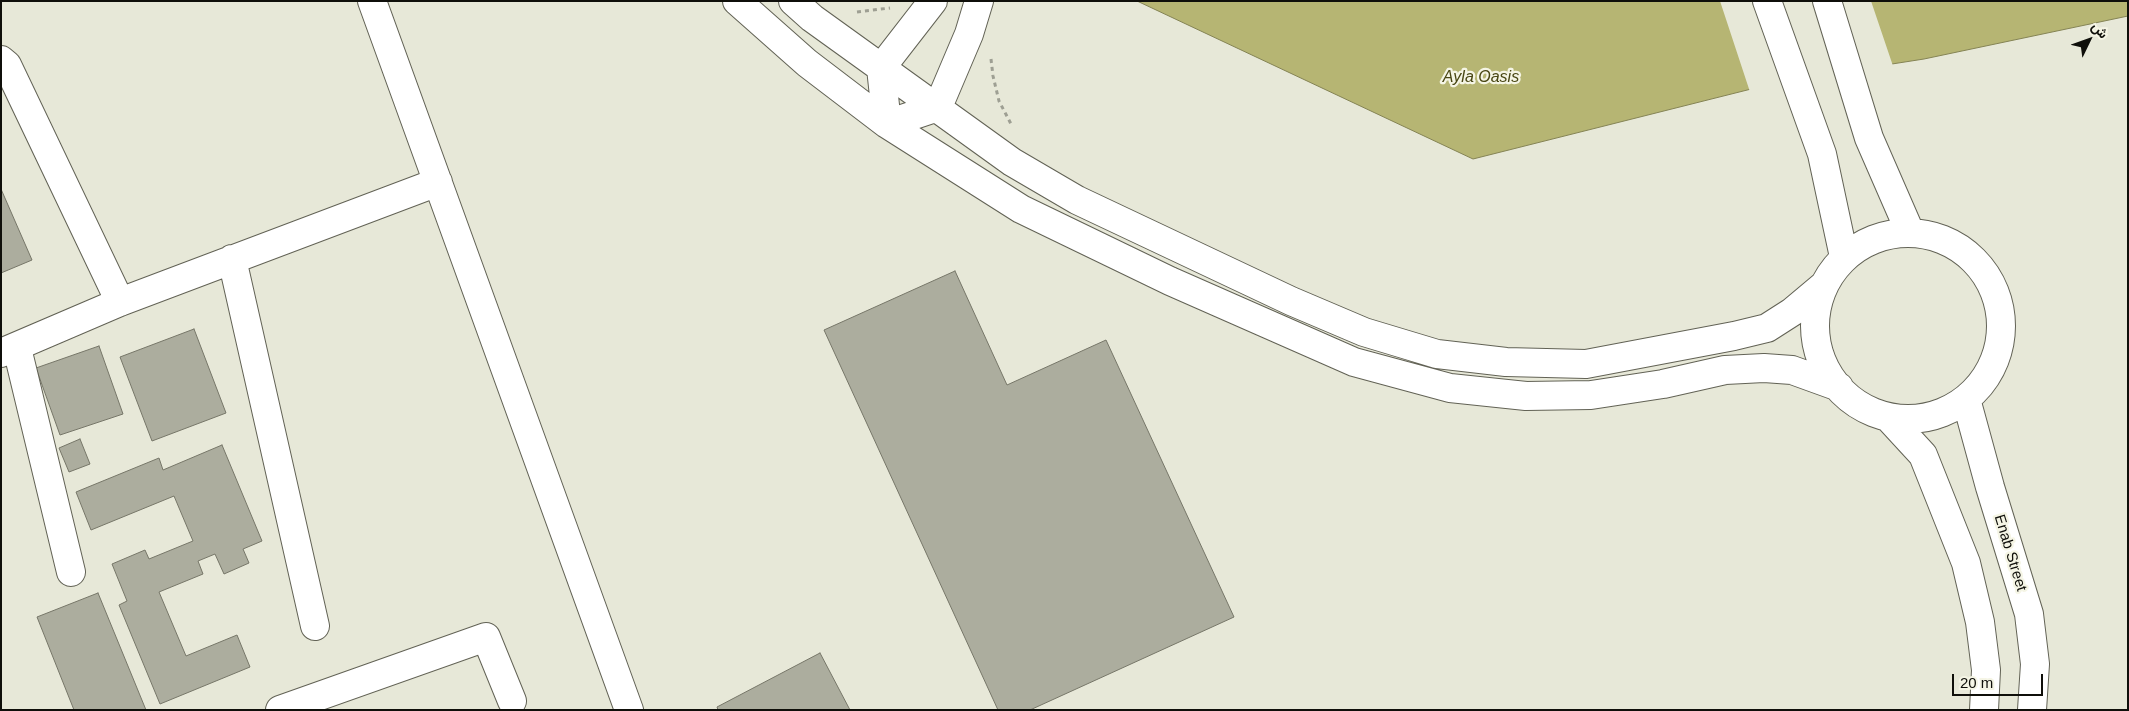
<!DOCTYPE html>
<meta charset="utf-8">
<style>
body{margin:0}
#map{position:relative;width:2129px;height:711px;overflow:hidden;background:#e7e8d8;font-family:Helvetica,Vazirmatn,sans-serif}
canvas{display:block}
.frame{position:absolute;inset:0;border:2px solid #0f0f0a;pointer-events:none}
.north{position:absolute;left:2064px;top:15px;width:50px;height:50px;-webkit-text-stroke:4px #f5f5e5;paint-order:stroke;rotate:48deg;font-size:14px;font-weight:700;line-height:20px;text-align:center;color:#0f0f0a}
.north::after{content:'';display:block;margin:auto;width:18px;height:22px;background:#0f0f0a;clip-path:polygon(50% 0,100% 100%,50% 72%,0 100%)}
.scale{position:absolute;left:1952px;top:674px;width:91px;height:22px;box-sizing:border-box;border:2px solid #0f0f0a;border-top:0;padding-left:6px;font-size:15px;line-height:18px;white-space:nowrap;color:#0f0f0a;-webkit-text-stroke:4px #f5f5e5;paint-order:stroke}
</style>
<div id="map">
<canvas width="2129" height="711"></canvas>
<div class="frame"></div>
<div class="north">ش</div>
<div class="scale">20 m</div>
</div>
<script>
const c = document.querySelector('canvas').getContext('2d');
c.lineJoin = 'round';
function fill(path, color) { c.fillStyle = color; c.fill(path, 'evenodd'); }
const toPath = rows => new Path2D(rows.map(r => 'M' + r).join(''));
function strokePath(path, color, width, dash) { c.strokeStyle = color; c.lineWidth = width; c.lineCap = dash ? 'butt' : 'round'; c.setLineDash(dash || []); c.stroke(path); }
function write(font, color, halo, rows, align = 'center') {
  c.font = font + ' Helvetica,sans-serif'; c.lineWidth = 4.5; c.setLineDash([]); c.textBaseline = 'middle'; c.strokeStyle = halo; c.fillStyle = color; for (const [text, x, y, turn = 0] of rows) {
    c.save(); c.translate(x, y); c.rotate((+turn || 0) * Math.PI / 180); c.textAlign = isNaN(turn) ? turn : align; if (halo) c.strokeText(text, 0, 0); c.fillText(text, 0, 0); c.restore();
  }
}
const water = toPath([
 [1137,1,2128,1,2128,16,1924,59,1783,81,1473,159,1137,1]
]);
const pier = toPath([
 [1720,1,1871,1,1893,66,1784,83,1750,92]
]);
const building = toPath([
 [1,189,32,260,1,273,1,189],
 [955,271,1007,385,1106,340,1234,617,1030,710,998,710,824,330,955,271],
 [194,329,226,413,152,441,120,357,194,329],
 [99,346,123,414,60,435,36,368,99,346],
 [80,439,90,464,69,472,59,448,80,439],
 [222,445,262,541,243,549,249,563,224,574,215,554,198,561,203,574,159,592,186,656,237,635,250,667,160,704,119,605,127,601,112,564,145,550,149,559,193,541,174,496,91,530,76,492,159,458,163,470,222,445],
 [98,593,146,710,74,710,37,617,98,593],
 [820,653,850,710,718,710,717,707,820,653]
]);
const path = toPath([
 [857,12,890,8],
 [991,59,993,76,999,101,1011,124]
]);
const minor = toPath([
 [372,1,629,710],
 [737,1,807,63,887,124,1021,209,1170,281,1354,362,1450,388,1526,396,1591,395,1663,384,1725,370,1764,368,1792,370,1839,387],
 [793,1,812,18,1012,162,1077,200,1291,301,1364,332,1437,354,1506,362,1586,364,1734,336,1767,328,1792,312,1823,286],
 [933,1,881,68,887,124,938,107,969,34,979,1],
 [1767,1,1822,154,1844,257],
 [1827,1,1869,138,1910,232],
 [1,60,7,65,120,302],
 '1815 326a93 93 0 1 1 186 0a93 93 0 1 1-186 0Z',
 [232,259,315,626],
 [17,348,71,572],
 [1,353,120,302,438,182],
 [1966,399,1990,487,2029,614,2035,664,2032,710],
 [1888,417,1923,455,1966,563,1980,622,1986,670,1984,710],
 [280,710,486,637,512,701]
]);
const streetNames = [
 ["Enab Street",2010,553,73]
];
const waterNames = [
 ["Ayla Oasis",1481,78]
];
fill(water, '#b6b573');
strokePath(water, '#848354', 1);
fill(pier, '#e7e8d8');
fill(building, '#acad9e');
strokePath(building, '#767668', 1);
strokePath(minor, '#626255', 30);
strokePath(path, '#9e9f93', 3, [4, 4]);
strokePath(minor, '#fff', 28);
write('15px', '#0f0f0a', '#f5f5e5', streetNames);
write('italic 16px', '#494714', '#f5f5e5', waterNames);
</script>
